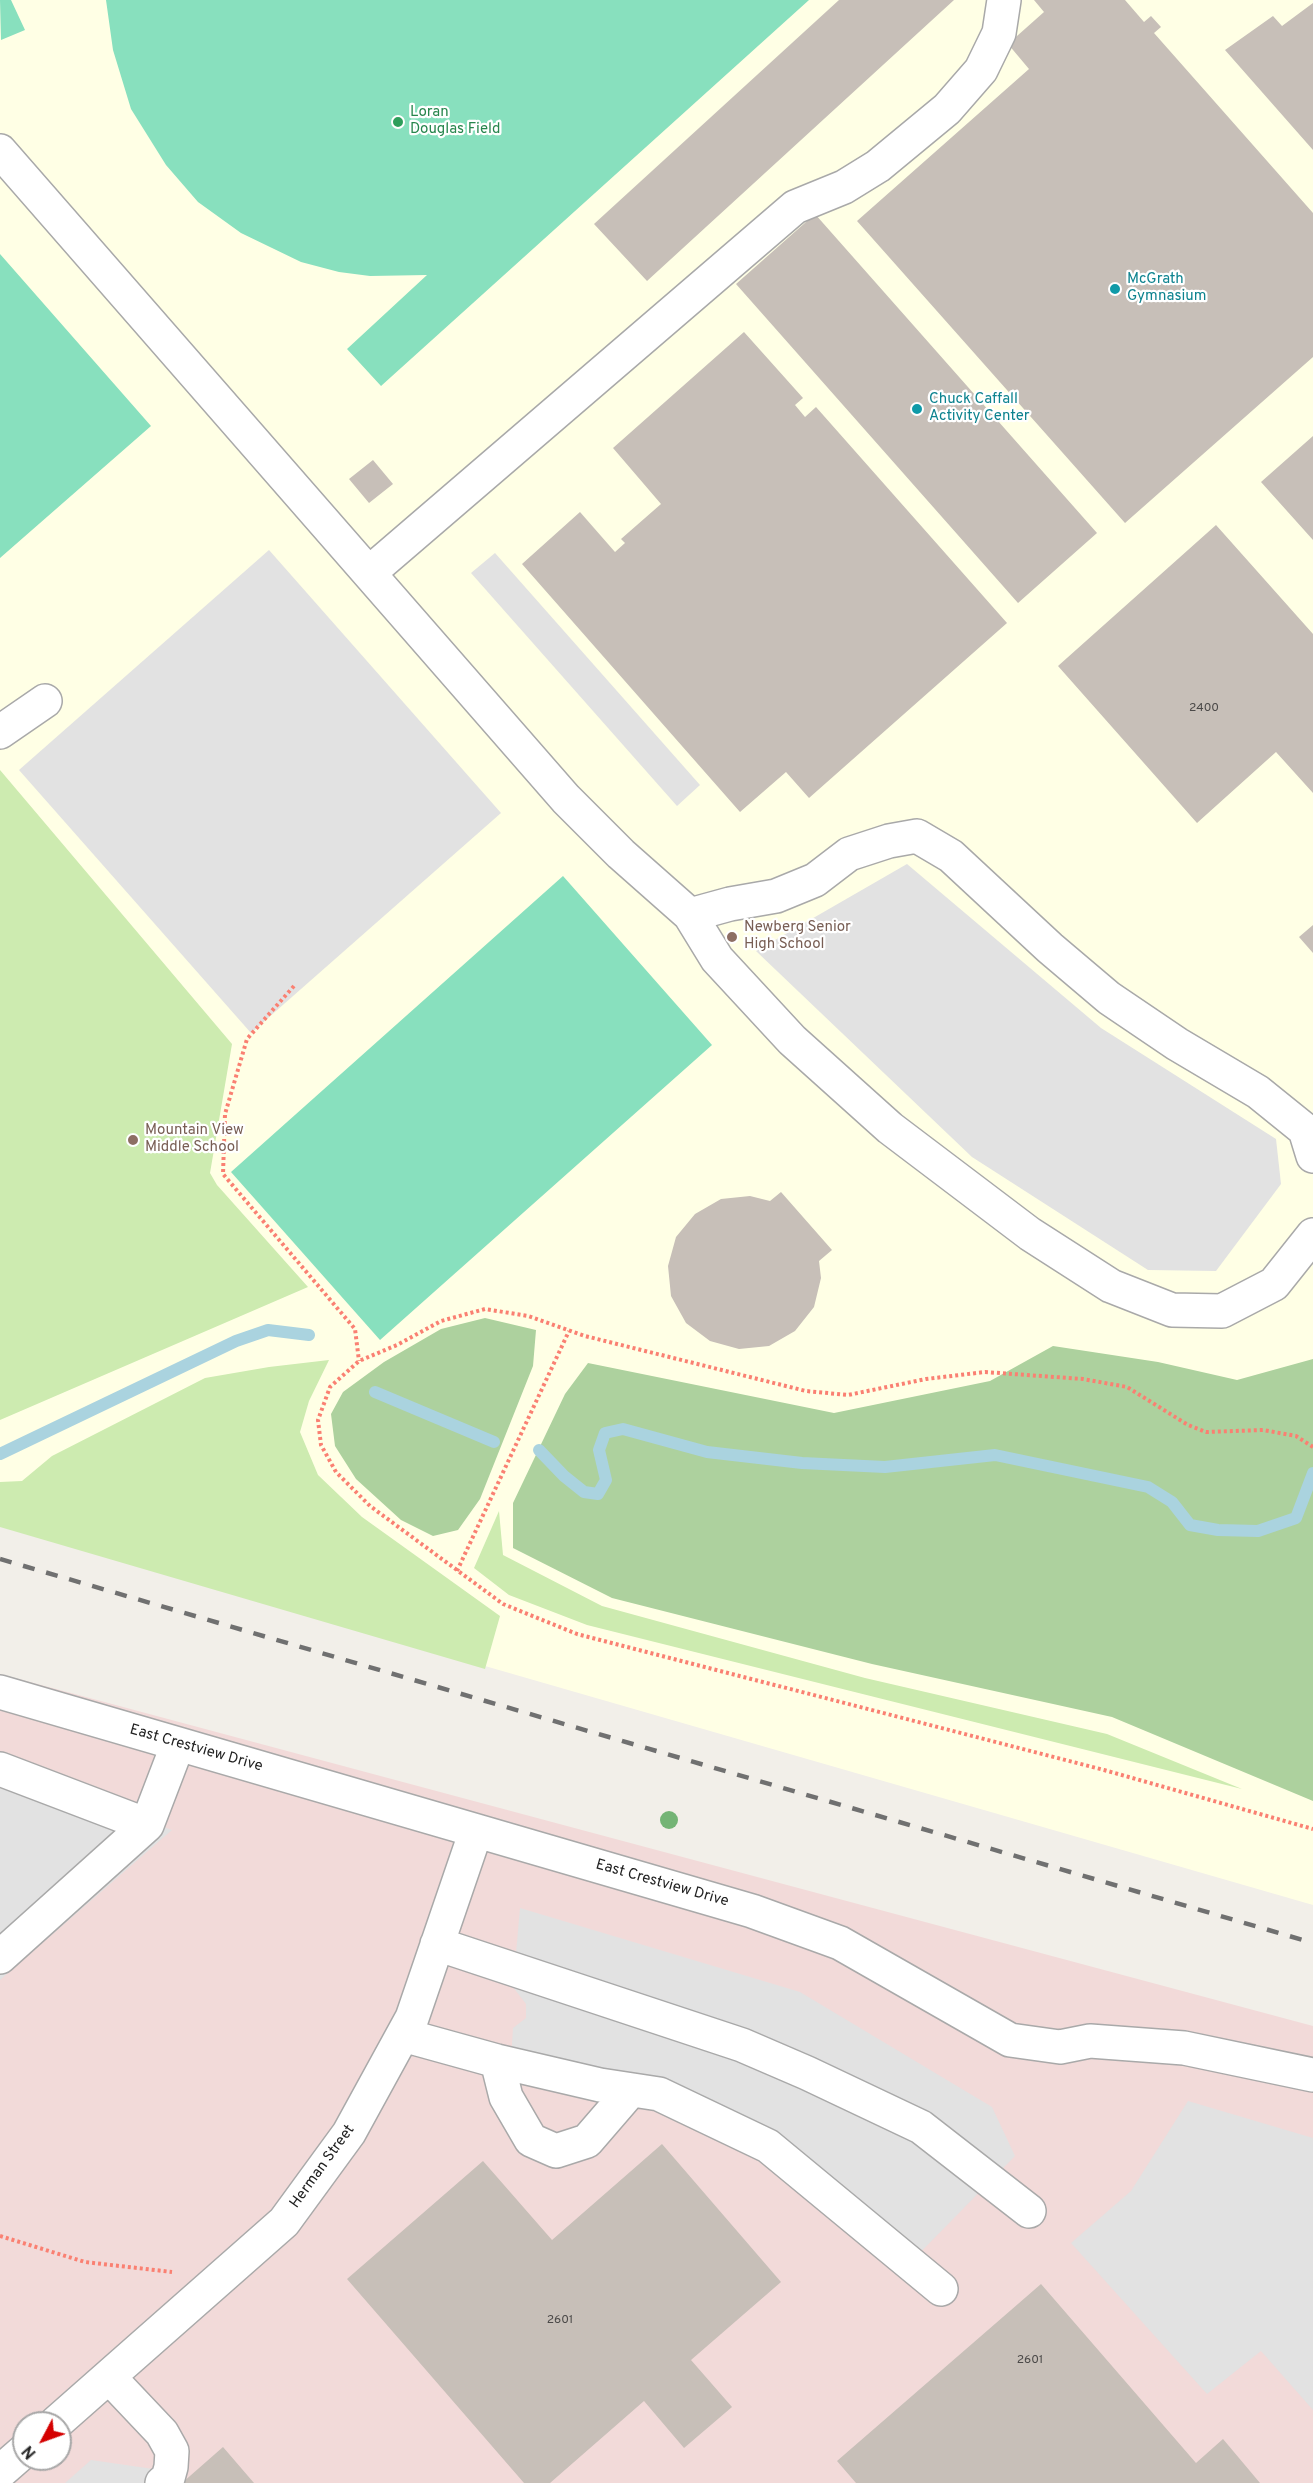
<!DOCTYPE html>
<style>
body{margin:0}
#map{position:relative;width:1313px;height:2483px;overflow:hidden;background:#f2efe9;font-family:Overpass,sans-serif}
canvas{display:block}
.north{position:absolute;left:12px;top:2411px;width:60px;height:60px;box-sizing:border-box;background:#fff;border:2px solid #a7a7a7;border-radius:50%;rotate:229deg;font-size:16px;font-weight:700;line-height:24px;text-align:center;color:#222}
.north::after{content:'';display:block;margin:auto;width:21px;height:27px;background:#d40000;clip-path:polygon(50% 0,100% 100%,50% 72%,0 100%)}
</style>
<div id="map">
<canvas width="1313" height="2483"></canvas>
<div class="north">N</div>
</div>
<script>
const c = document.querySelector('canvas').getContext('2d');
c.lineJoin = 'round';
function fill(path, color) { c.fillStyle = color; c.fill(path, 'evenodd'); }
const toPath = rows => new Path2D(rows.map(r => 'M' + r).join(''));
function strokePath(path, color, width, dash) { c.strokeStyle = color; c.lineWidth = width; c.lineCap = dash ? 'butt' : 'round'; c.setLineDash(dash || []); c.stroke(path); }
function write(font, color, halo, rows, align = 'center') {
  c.font = font + ' Overpass,sans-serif'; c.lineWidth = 4.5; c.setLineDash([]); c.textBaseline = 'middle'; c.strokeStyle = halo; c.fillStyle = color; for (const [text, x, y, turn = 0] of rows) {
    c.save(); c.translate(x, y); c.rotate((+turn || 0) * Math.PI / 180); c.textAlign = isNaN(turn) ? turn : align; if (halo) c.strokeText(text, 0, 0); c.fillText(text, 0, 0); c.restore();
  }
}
const commercial = toPath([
 [0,1674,1313,2026,1313,2483,0,2483],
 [24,2423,60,2423,60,2459,24,2459]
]);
const education = toPath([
 [0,0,1313,0,1313,1905,0,1526]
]);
const grass = toPath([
 [0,770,232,1044,210,1173,217,1185,308,1287,0,1420],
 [329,1360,309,1401,300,1432,318,1475,362,1517,500,1616,485,1669,0,1527,0,1482,22,1481,52,1456,205,1378,269,1367],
 [499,1511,503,1555,602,1606,865,1678,1107,1734,1242,1789,587,1625,509,1595,474,1568]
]);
const forest = toPath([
 [485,1318,536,1330,533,1366,480,1499,458,1530,433,1536,401,1520,356,1479,335,1446,331,1414,343,1392,384,1362,441,1329],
 [1053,1346,1158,1362,1237,1380,1313,1359,1313,1801,1112,1717,872,1664,612,1598,513,1548,513,1503,565,1394,588,1363,834,1413,990,1381]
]);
const pitch = toPath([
 [0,0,11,0,25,30,1,40],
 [106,0,809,0,381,386,347,349,427,275,370,276,339,272,301,262,241,233,198,202,166,165,131,109,113,50],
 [0,254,151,426,0,558],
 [563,876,712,1045,380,1340,231,1172]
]);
const parking = toPath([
 [269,550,501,813,251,1033,19,770],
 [495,553,700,785,677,806,471,573],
 [907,864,1101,1028,1276,1139,1281,1184,1216,1271,1148,1270,972,1157,756,951],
 [0,1768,172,1830,0,1980],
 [520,1908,800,1992,992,2107,1015,2156,900,2273,756,2159,652,2106,510,2075,513,2028,526,2018,526,2004,513,1987],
 [1188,2101,1313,2138,1313,2410,1261,2351,1207,2394,1071,2243,1131,2191],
 [91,2460,181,2473,170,2483,65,2483]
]);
const stream = toPath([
 [375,1392,494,1442],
 [539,1450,564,1476,584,1492,598,1494,606,1480,599,1450,605,1433,623,1429,707,1452,802,1463,885,1467,995,1455,1148,1487,1172,1502,1190,1525,1218,1530,1258,1531,1296,1518,1313,1473],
 [0,1454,236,1341,268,1330,309,1335]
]);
const building = toPath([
 [839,0,954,0,647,281,594,224],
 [1034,0,1125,0,1144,22,1151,16,1161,27,1154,33,1313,213,1313,357,1125,523,857,221,1029,69,1008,44,1044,12],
 [1313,3,1313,150,1225,50,1273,16,1282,26],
 [815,214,1097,533,1018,603,736,284],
 [744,332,803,398,795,405,805,417,816,407,1007,623,809,798,786,772,740,812,522,564,580,512,615,552,625,543,621,539,661,504,613,448],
 [1313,436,1313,540,1261,482],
 [373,460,393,484,369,503,349,479],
 [1216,525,1313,634,1313,793,1276,752,1197,823,1058,666],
 [1313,925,1313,953,1299,937],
 [781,1192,832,1250,819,1261,821,1278,814,1307,795,1331,769,1346,739,1349,710,1341,686,1323,671,1296,668,1266,676,1237,695,1214,721,1199,750,1196,770,1201],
 [662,2144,781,2282,691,2360,732,2407,684,2448,644,2401,550,2483,524,2483,347,2279,483,2161,552,2240],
 [1041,2284,1196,2463,1223,2439,1260,2483,856,2483,837,2461],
 [223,2447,254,2483,182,2483]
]);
const path = toPath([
 [294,986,247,1039,225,1114,223,1174,355,1329,359,1361],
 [1313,1447,1296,1436,1263,1430,1206,1432,1188,1425,1127,1387,1083,1379,985,1372,926,1379,848,1395,806,1391,585,1336,528,1316,485,1309,441,1321,397,1345,359,1361,330,1387,318,1420,321,1445,336,1472,370,1506,503,1604,577,1634,1104,1770,1313,1829],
 [457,1571,569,1331],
 [0,2236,85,2262,172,2272]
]);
const minor = toPath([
 [0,151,566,799,621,854,690,915,717,959,792,1040,890,1128,1030,1234,1111,1286,1172,1310,1222,1311,1274,1284,1313,1235],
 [369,573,795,207,844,187,878,166,947,109,981,70,999,33,1004,0],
 [0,732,45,701],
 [690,915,730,904,776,896,815,880,849,854,889,841,917,836,951,856,1050,948,1109,998,1177,1044,1258,1092,1305,1130,1313,1156],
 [0,1692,752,1911,840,1943,1010,2040,1060,2047,1090,2041,1184,2048,1313,2075],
 [0,1769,147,1825],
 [437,1944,742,2045,807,2073,921,2127,1029,2211],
 [0,1957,147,1825,178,1744],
 [403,2035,497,2061,600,2085,659,2094,768,2146,941,2289],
 [497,2061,506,2097,531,2140,556,2151,587,2141,631,2090],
 [109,2377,162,2433,172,2451,171,2467,168,2478,162,2483],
 [56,2423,284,2222,349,2133,412,2018,476,1831],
 [0,2472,24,2451]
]);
const rail = toPath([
 [0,1559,1313,1943]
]);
const trees = [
 [669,1820]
];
const markers = [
 [398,122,6,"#2e9e5b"],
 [1115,289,6,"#0f9aa8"],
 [917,409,6,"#0f9aa8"],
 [732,937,6,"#8d6e63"],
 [133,1140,6,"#8d6e63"]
];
const numberNames = [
 ["2400",1204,709],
 ["2601",560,2321],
 ["2601",1030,2361]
];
const leisureNames = [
 ["Loran",410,113],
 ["Douglas Field",410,130]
];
const cultureNames = [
 ["McGrath",1127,280],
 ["Gymnasium",1127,297],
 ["Chuck Caffall",929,400],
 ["Activity Center",929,417]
];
const educationNames = [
 ["Newberg Senior",744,928],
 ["High School",744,945],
 ["Mountain View",145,1131],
 ["Middle School",145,1148]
];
const streetNames = [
 ["East Crestview Drive",196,1749,16],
 ["East Crestview Drive",662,1884,16],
 ["Herman Street",323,2167,-54]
];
fill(commercial, '#f2dad9');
fill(education, '#ffffe5');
fill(grass, '#cdebb0');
fill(forest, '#add19e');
fill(pitch, '#88e0be');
fill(parking, '#e2e2e2');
strokePath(stream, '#aad3df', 12);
fill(building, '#c7bfb8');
strokePath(minor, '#a9a9a9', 36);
strokePath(path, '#fa8072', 4, [3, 3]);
strokePath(minor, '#fff', 33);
strokePath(rail, '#707070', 4.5, [12, 12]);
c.fillStyle = '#74b475';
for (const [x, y] of trees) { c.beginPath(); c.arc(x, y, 9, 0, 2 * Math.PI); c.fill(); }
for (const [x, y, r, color] of markers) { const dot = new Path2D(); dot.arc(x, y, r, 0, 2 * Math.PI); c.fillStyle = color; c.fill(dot); strokePath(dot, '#fff', 2); }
write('12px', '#4b4948', null, numberNames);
write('15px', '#27864d', '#fff', leisureNames, 'left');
write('15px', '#0d838f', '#fff', cultureNames, 'left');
write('15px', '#785e54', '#fff', educationNames, 'left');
write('15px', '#222', '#fff', streetNames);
</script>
